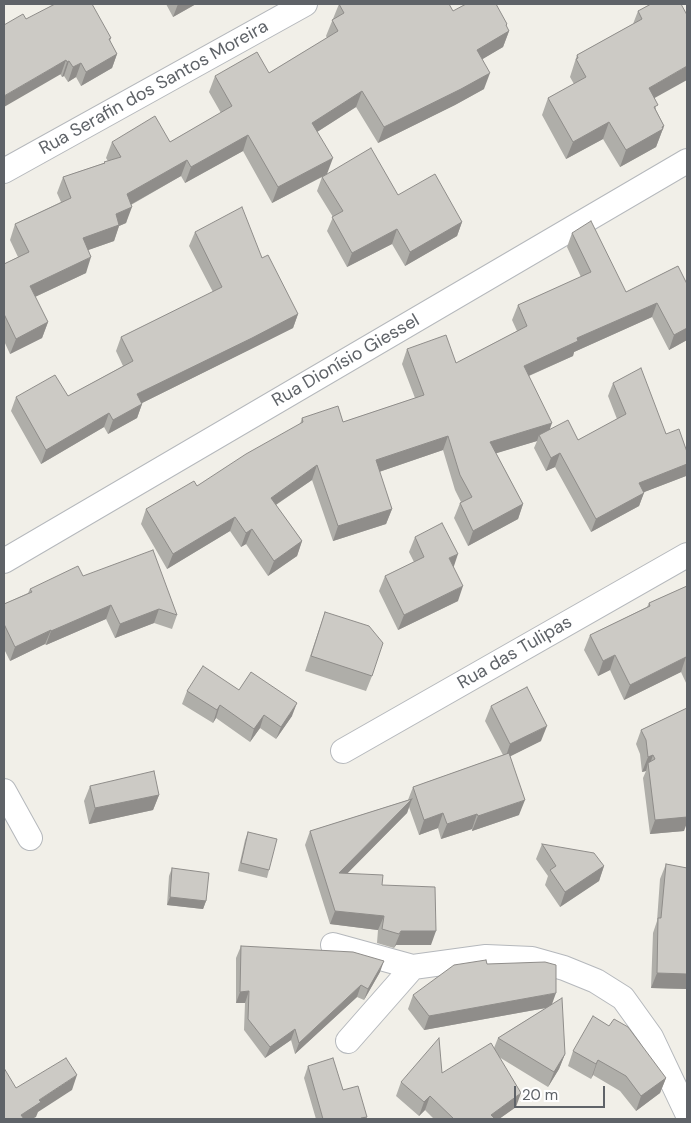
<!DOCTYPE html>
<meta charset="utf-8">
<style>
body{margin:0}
#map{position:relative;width:691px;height:1123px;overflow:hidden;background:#f1efe8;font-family:"DM Sans",sans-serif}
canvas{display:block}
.frame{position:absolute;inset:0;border:5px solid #5f6368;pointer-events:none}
.scale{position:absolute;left:514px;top:1086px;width:91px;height:22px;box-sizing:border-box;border:2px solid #5f6368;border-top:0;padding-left:6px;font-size:15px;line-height:18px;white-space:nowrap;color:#5f6368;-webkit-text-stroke:4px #fff;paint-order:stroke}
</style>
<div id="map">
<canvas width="691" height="1123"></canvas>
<div class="frame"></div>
<div class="scale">20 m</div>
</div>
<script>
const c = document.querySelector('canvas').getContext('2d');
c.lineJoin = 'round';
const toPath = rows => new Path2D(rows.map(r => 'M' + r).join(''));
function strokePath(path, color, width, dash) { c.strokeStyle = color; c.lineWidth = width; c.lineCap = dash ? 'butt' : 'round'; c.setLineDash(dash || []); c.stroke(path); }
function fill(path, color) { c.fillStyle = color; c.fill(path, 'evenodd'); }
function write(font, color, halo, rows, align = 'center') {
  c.font = font + ' "DM Sans",sans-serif'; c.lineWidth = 4.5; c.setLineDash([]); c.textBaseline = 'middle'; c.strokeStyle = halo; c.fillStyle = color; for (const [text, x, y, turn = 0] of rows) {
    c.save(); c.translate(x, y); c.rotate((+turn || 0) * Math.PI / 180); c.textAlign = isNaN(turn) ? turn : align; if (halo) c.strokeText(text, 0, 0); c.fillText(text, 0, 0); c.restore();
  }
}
const street = toPath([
 [4,171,305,4],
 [4,561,687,161],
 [343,751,687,555],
 [4,791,30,838],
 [333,945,413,967,486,957,532,959,564,968,596,981,623,998,651,1037,687,1113],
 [348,1041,413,967]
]);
const wall = toPath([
 [166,4,196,4,173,17],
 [339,4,453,11,507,24,506,26,509,31,503,47,482,59,484,89,455,105,378,143,356,107,317,132,327,174,398,195,462,222,457,236,405,266,392,244,347,267,327,231,333,217,317,191,322,177,272,203,243,151,185,183,181,176,131,205,126,223,119,226,114,241,88,250,86,273,35,297,48,322,42,338,10,354,4,341,4,264,18,257,10,240,15,224,61,202,57,193,63,177,104,163,104,162,108,161,106,158,112,142,170,142,221,113,209,92,215,76,269,73,327,38,326,36],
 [651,4,655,99,656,110,664,126,656,147,620,167,603,139,566,159,542,115,548,98,574,84,570,77,577,55,633,24,638,11],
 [26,19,111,38,110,41,117,54,112,68,81,86,76,77,68,82,64,76,62,77],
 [195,232,262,258,298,314,293,328,247,351,142,403,142,404,137,418,108,434,104,427,41,464,11,411,16,397,68,396,123,366,116,351,121,337,213,292,189,246],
 [572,233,626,292,678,266,687,340,669,350,652,317,574,352,573,356,529,376,550,429,578,440,617,419,608,396,613,383,666,434,687,452,687,473,686,476,644,492,639,506,591,532,555,467,546,471,534,448,537,441,496,453,523,504,518,519,468,546,454,518,460,503,461,502,455,490,443,450,379,472,392,509,386,524,333,541,312,480,276,505,302,541,297,556,268,576,246,544,241,547,230,531,167,569,141,524,146,509,197,486,300,424,302,418,343,422,415,398,402,364,407,349,456,363,517,331,512,320,518,305,581,277,567,247],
 [415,537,453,566,458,601,398,630,379,591,385,576,414,562,409,552],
 [83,576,177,615,172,629,154,623,115,638,106,619,46,645,45,644,10,661,4,649,4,604,28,593,30,589],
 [687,586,687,685,681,672,624,700,610,670,598,676,584,650,590,635,647,607,649,603],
 [325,612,372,676,366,691,305,671],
 [239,690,292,716,276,739,260,728,250,742,216,718,213,723,182,704,187,691],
 [491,706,541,741,510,756,519,815,472,831,472,829,441,839,438,828,419,835,409,807,407,813,347,873,382,885,431,945,396,945,394,948,377,943,378,930,330,924,305,845,310,831,408,800,413,787,503,755,485,721],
 [687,708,684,831,650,834,643,778,646,771,642,772,640,754,636,744,641,730],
 [90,786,159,795,153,810,89,824,84,801],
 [248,832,269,870,267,878,238,871,245,840],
 [542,844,604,866,599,881,560,907,545,885,548,876,536,859],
 [666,864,687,989,651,988,653,933,657,921,660,879],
 [172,868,206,901,203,909,167,905,169,876],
 [241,946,380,972,364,1000,357,997,295,1054,291,1040,265,1058,244,1030,245,1003,236,1003,236,958],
 [487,964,552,1004,565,1054,559,1069,548,1087,499,1057,516,1107,499,1119,434,1119,425,1110,419,1116,396,1096,401,1082,442,1073,494,1048,498,1038,546,1008,424,1030,408,1009,413,995],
 [573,1051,666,1078,660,1093,636,1111,620,1091,593,1075,591,1079,568,1066],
 [308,1066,343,1090,367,1117,366,1119,316,1119,304,1078]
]);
const shadedWall = toPath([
 [178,4,196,4,173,17],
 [507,24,503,34,509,31,503,47,471,66,477,50],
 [117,54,112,68,81,86,86,72],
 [66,60,61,74,4,107,4,96],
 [69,61,64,76,62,77,67,62],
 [81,63,76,77,68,82,73,67],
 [687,66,687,80,642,105,649,88],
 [490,73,484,89,455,105,378,143,384,127],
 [362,91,356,107,306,139,312,123],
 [609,122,603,139,566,159,573,142],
 [664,126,656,147,620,167,626,150],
 [248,135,243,151,185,183,191,167],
 [333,158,327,174,272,203,278,187],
 [187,160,181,176,121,210,127,194],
 [132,207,126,223,119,226,114,241,77,254,83,238,116,214],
 [462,222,457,236,405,266,410,252],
 [397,229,392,244,347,267,352,253],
 [91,257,86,273,24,302,30,286],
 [657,303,652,317,574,352,573,356,519,380,524,366,577,338],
 [298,314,293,328,247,351,132,408,137,394],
 [48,322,42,338,10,354,16,339],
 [687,328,687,340,669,350,674,335],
 [142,404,137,418,108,434,113,420],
 [109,413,104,427,41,464,46,450],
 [552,423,547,437,539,435,537,441,484,457,490,442],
 [448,436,443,450,370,475,376,460],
 [560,453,555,467,546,471,551,458],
 [687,464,687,473,686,476,634,496,639,483],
 [317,465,312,480,265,512,271,498],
 [644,493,639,506,591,532,596,519],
 [523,504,518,519,468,546,473,531],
 [392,509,386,524,333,541,338,526],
 [235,517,230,531,167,569,173,554],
 [252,529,246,544,241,547,246,533],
 [302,541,297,556,268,576,274,561],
 [458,554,453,569,449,558],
 [463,586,458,601,398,630,404,615],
 [111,605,106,619,46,645,51,631],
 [159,609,154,623,115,638,120,624],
 [51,630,45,644,10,661,15,647],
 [615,655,610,670,598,676,603,661],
 [686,657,681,672,624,700,630,685],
 [297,703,292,716,276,739,281,727],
 [220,705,216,718,213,723,217,710],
 [264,715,260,728,250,742,254,729],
 [547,726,541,741,505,759,510,744],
 [653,755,649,767,648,763,646,771,642,772,648,757],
 [159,795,153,810,89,824,95,808],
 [412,799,407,813,334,887,339,873],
 [525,800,519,815,472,831,478,816],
 [687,811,687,823,684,831,650,834,655,820],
 [443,813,438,828,419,835,424,820],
 [477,814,472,829,441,839,447,824],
 [604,866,599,881,560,907,565,892],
 [170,897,206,901,203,909,167,905],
 [335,911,384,916,378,930,330,924],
 [401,931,436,931,431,945,396,945,394,948],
 [384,961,380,972,364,1000,368,989],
 [657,973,687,974,687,989,651,988],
 [361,985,357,997,295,1054,299,1043],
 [249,991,245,1003,236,1003,240,992],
 [556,993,551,1007,424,1030,429,1016],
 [295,1029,291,1040,265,1058,270,1047],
 [565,1054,559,1069,548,1087,554,1072],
 [598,1060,593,1075,591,1079,596,1064],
 [77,1075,72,1090,38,1112,36,1117,32,1119,20,1119,21,1115,39,1100],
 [666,1078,660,1093,636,1111,641,1096],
 [521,1093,516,1107,499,1119,489,1119,491,1115],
 [430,1096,425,1110,419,1116,424,1102]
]);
const building = toPath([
 [55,4,92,4,111,38,109,39,117,54,86,72,81,63,73,67,69,61,67,62,66,60,4,96,4,25,23,14,26,19,55,4],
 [339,4,449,4,453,11,466,4,496,4,507,24,506,25,509,31,477,50,490,73,461,89,384,127,362,91,312,123,333,158,278,187,248,135,191,167,187,160,127,194,132,207,116,214,119,225,83,238,91,257,30,286,48,322,16,339,4,314,4,264,29,252,15,224,71,198,63,177,105,163,104,162,121,157,112,142,155,116,170,142,232,106,215,76,257,52,269,73,338,31,332,20,344,13,339,4],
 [651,4,681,4,687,15,687,66,649,88,658,105,654,107,664,126,662,127,663,129,626,150,609,122,573,142,548,98,586,77,576,59,578,58,577,55,642,19,638,11,651,4],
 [371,148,398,195,435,174,462,222,410,252,397,229,352,253,332,217,343,211,322,177,371,148],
 [242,207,262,258,268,255,298,314,252,338,137,394,142,404,113,420,109,413,46,450,16,397,55,375,68,396,133,361,121,337,222,287,195,232,242,207],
 [591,221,626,292,678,266,687,284,687,328,674,335,657,303,577,338,578,341,524,366,552,423,490,442,523,504,473,531,460,503,472,497,460,475,448,436,376,460,392,509,338,526,317,465,271,498,302,541,274,561,252,529,246,533,235,517,173,554,146,509,194,481,197,486,246,454,303,422,302,418,338,406,343,422,424,395,407,349,446,335,456,363,527,326,518,305,591,272,572,233,591,221],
 [641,368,666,434,679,429,687,452,687,464,639,483,644,493,596,519,560,453,551,458,539,435,568,420,578,440,626,414,613,383,641,368],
 [442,523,458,554,449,558,463,586,404,615,385,576,424,557,415,537,442,523],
 [153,550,177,615,159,609,120,624,111,605,51,631,51,630,15,647,4,624,4,604,32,592,30,589,78,566,83,576,153,550],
 [687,586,687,659,686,657,630,685,615,655,603,661,590,635,650,606,649,603,687,586],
 [325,612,369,626,383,643,372,676,311,656,325,612],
 [203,666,239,690,251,672,297,703,281,727,264,715,254,729,220,705,217,710,187,691,203,666],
 [527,687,547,726,510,744,491,706,527,687],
 [687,708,687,817,655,820,648,763,655,759,653,755,648,757,646,740,641,730,687,708],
 [509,753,525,800,478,816,477,814,447,824,443,813,424,820,413,787,509,753],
 [154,771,159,795,95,808,90,786,154,771],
 [412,799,339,873,383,875,382,885,435,887,436,931,401,931,399,934,382,929,384,916,335,911,310,831,412,799],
 [248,832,277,839,269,870,241,863,248,832],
 [542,844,594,853,604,866,565,892,550,870,556,866,542,844],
 [666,864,687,868,687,974,657,973,658,918,661,918,666,864],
 [172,868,209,873,206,901,170,897,172,868],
 [241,946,353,952,384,961,368,989,361,985,299,1043,295,1029,270,1047,248,1019,249,991,240,992,241,946],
 [486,960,487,964,545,962,556,965,556,993,429,1016,413,995,454,965,486,960],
 [562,998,565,1054,554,1072,498,1038,562,998],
 [593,1016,609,1026,614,1019,628,1027,666,1078,641,1096,626,1076,598,1060,596,1064,573,1051,593,1016],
 [439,1038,442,1073,491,1043,521,1093,491,1115,495,1119,454,1119,430,1096,424,1102,401,1082,439,1038],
 [66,1058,77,1075,39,1100,41,1102,21,1115,24,1119,4,1119,4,1068,16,1088,66,1058],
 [333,1058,343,1090,358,1086,367,1117,361,1118,362,1119,323,1119,308,1066,333,1058]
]);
const streetNames = [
 ["Rua Serafin dos Santos Moreira",154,88,-29],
 ["Rua Dionísio Giessel",346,361,-30],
 ["Rua das Tulipas",515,653,-30]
];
strokePath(street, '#b5b8bc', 26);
strokePath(street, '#fff', 24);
fill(wall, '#afaea9');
fill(shadedWall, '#8f8d8a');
fill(building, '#cccac5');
strokePath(building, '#8f8d8a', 1);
write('18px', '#5f6368', '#fff', streetNames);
</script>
